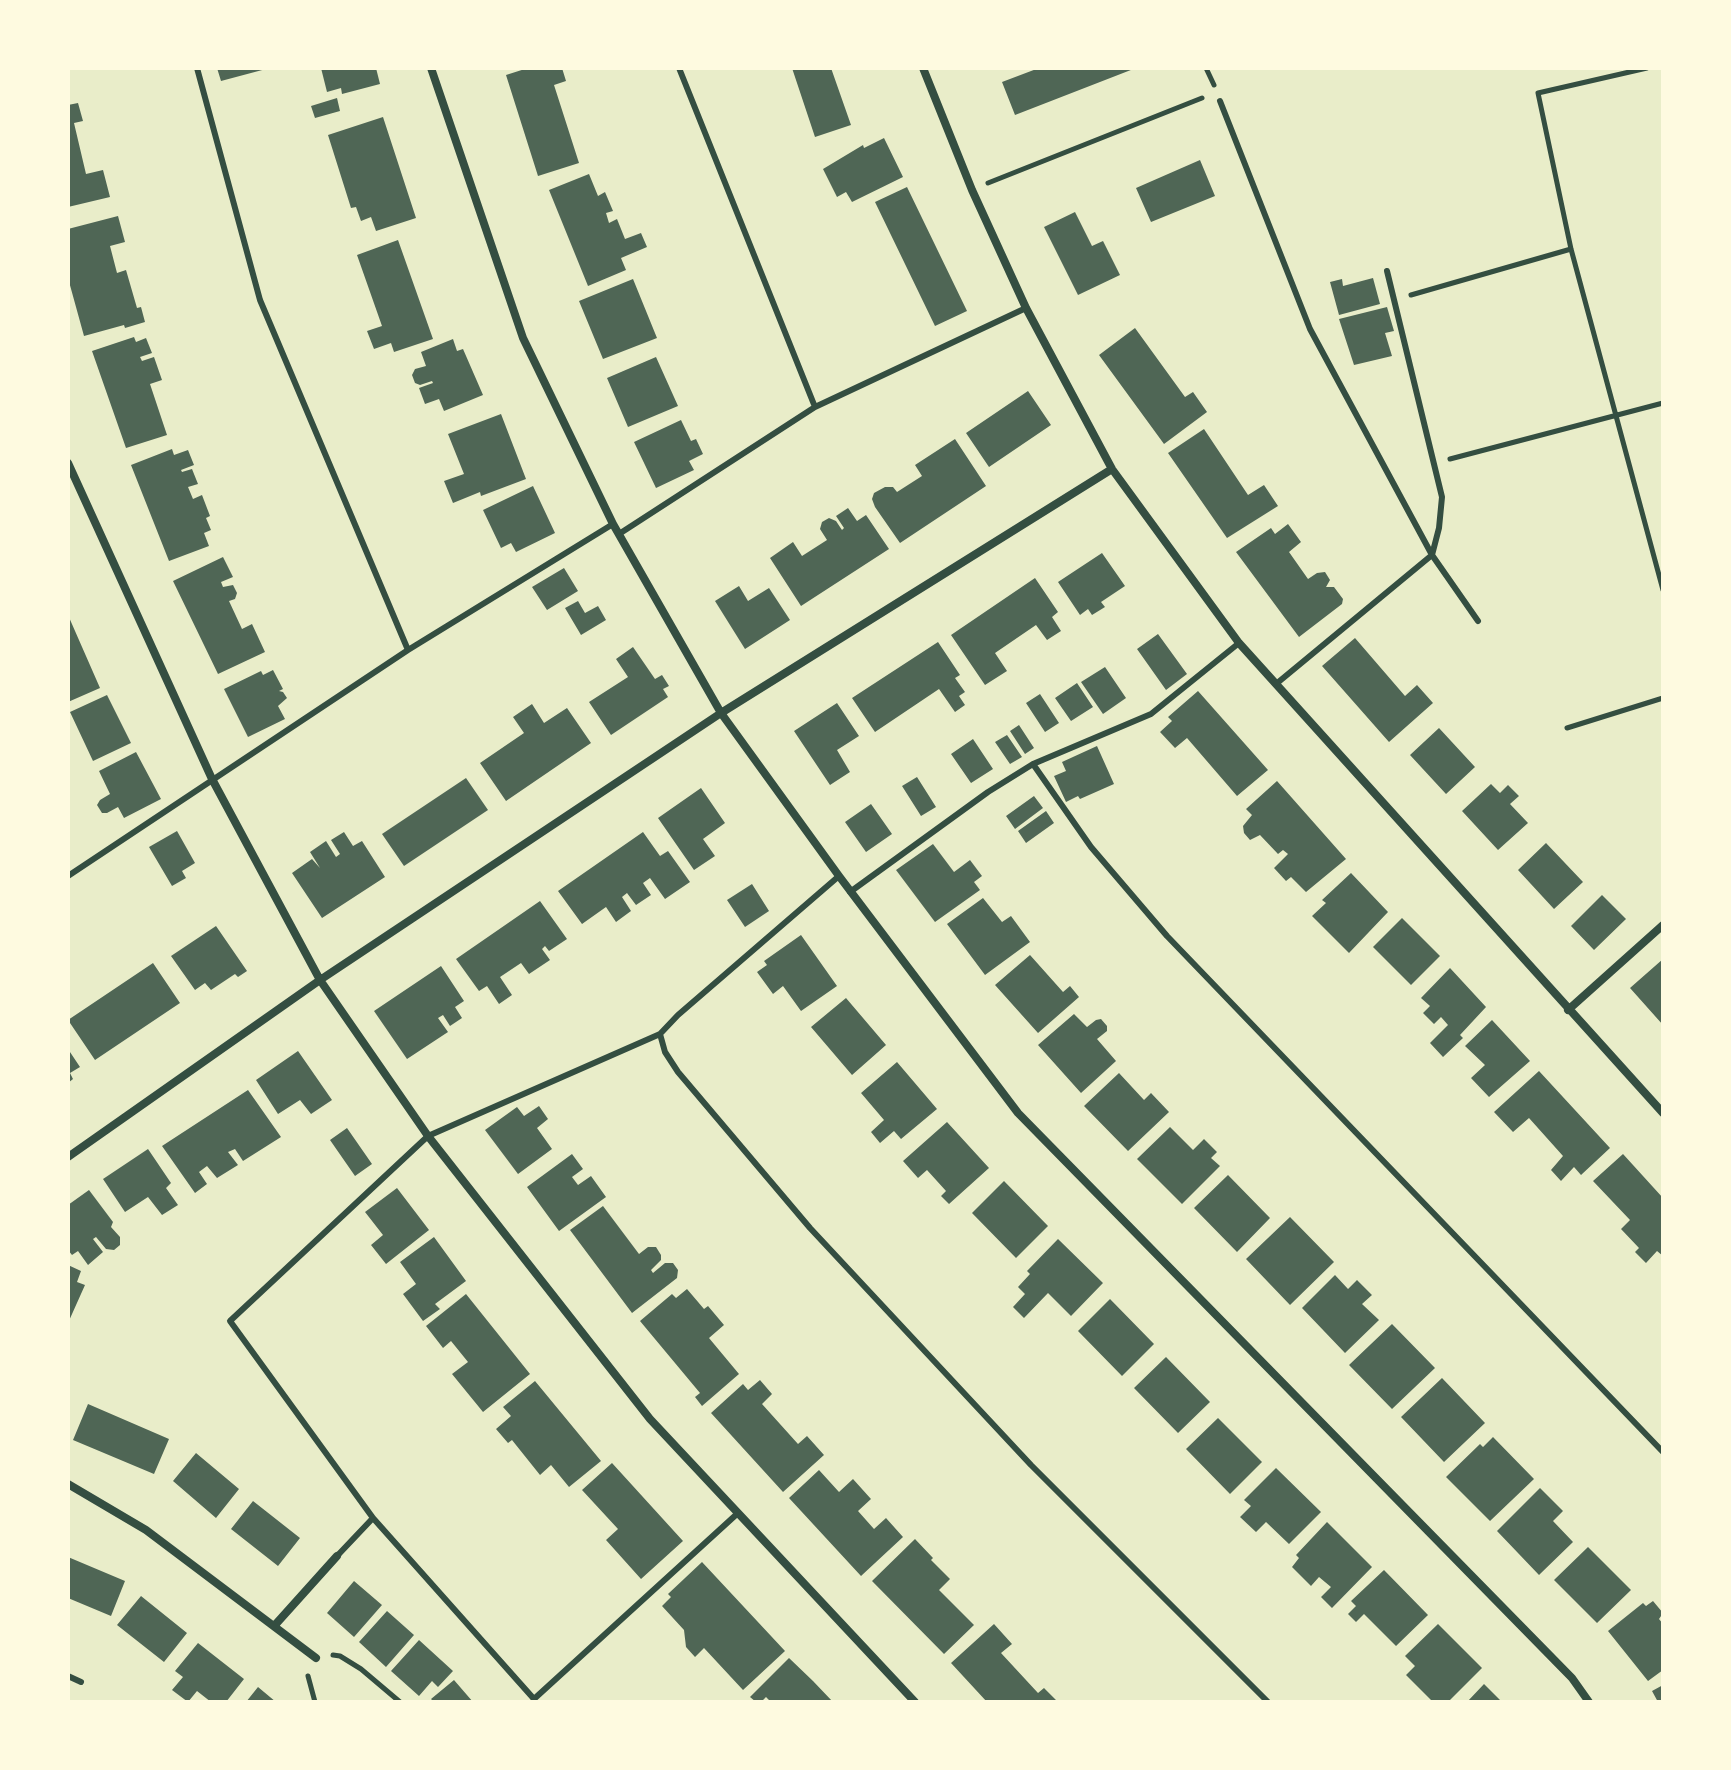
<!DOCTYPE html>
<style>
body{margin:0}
#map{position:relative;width:1731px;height:1770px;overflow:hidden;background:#e9edc9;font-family:Signika,sans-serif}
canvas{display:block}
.frame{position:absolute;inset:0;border:70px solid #fefae0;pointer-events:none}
</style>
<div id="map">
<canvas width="1731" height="1770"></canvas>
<div class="frame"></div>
</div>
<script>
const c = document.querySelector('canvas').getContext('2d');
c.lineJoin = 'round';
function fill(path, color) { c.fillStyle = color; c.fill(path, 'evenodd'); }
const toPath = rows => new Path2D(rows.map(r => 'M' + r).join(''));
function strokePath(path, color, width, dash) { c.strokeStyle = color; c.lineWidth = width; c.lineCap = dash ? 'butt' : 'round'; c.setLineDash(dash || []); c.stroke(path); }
const building = toPath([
 [217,68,266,68,266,69,221,81],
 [321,68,376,68,380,84,342,94,341,88,327,92],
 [528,68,562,68,566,81,554,85,579,163,538,176,506,75],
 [792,68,831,68,851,125,815,137],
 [1039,68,1136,68,1015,115,1002,82],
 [337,98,340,111,315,118,311,106],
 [78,103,83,121,74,123,86,174,103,170,110,197,68,207,68,105],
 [383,117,416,218,376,231,371,217,361,221,356,207,351,208,328,135],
 [884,138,903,177,852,202,846,192,837,197,823,169,863,145,864,148],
 [1200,160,1215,196,1151,222,1136,188],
 [589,174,598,196,605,192,613,211,606,213,609,223,617,219,625,239,641,233,647,247,621,258,626,270,588,286,549,190],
 [907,187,967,311,935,326,875,202],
 [1075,212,1092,246,1103,241,1120,275,1078,295,1044,227],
 [118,216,125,242,110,246,117,273,126,270,137,308,141,307,145,322,125,328,124,325,84,336,68,278,68,229],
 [398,240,433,339,394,352,391,343,374,349,367,331,382,326,357,255],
 [1373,278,1380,304,1339,315,1330,282,1342,279,1343,286],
 [633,279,657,338,603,359,579,301],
 [1387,307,1394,331,1385,333,1392,356,1354,365,1339,319],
 [1135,328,1185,397,1193,392,1207,412,1164,444,1099,355],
 [134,337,136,342,146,338,152,353,140,357,142,361,154,357,162,380,150,384,167,435,126,448,92,351],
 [453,339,457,351,463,349,483,395,444,411,439,399,425,404,419,388,433,383,432,381,420,385,415,383,412,375,415,369,426,366,421,352],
 [656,357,678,406,628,427,607,378],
 [1028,391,1051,425,989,467,966,433],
 [501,414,526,479,481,496,480,492,453,503,444,481,464,474,448,434],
 [681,420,691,441,696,439,703,454,689,461,694,470,656,488,634,442],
 [1204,429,1248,495,1264,485,1278,506,1227,538,1168,453],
 [955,439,986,486,900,543,875,507,872,499,874,493,885,487,893,487,897,492,922,476,915,465],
 [172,449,174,455,188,450,194,465,181,470,182,472,192,469,198,484,188,487,193,499,202,495,210,516,206,518,211,530,204,533,209,546,169,561,131,465],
 [533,486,555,533,516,552,511,543,501,548,483,510],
 [848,508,857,521,866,515,889,549,801,606,770,558,793,542,802,556,827,540,820,529,822,522,829,518,836,521,842,530,844,528,836,516],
 [1288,524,1301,542,1289,552,1308,579,1317,573,1325,572,1330,580,1326,587,1334,587,1343,599,1342,604,1299,637,1236,552,1271,528,1275,534],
 [1102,553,1125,586,1101,602,1105,607,1092,615,1088,609,1080,615,1058,582],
 [223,557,233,577,221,582,223,587,233,585,237,593,235,599,229,601,242,629,252,624,265,652,218,674,173,581],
 [564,568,578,591,547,610,532,587],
 [1035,578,1058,612,1052,617,1061,631,1047,640,1036,625,995,653,1007,671,985,685,951,635],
 [739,586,748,601,769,588,790,620,745,649,715,601],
 [578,601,585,613,598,606,606,620,581,635,565,608],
 [68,615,100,688,68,702],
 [1158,634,1187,674,1166,690,1137,649],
 [1355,638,1405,696,1417,685,1433,703,1389,742,1322,666],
 [938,642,960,675,955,678,965,692,959,696,965,705,955,712,939,689,875,732,852,698],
 [633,647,655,679,662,675,669,686,663,689,668,697,611,735,589,702,628,677,616,659],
 [1105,667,1126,698,1103,714,1081,682],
 [273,670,283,689,279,691,283,692,287,698,278,706,285,719,248,737,224,689,261,671,263,675],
 [1077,683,1093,707,1071,721,1055,698],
 [1198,691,1268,770,1237,796,1187,738,1175,748,1160,732,1172,721,1168,717],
 [1040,694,1059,723,1045,732,1026,703],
 [107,695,131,743,93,761,70,712],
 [837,703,859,736,837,750,850,772,830,785,794,731],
 [532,704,544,723,567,708,591,743,506,801,480,763,524,733,513,717],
 [1019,725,1034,748,1025,754,1010,731],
 [1439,728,1475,767,1446,794,1410,755],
 [1007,735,1022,757,1010,764,995,742],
 [973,739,993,769,971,783,951,754],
 [1097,746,1114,784,1080,799,1078,796,1066,802,1054,776,1066,771,1062,762],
 [136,752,161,799,124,818,118,807,107,813,102,813,97,805,100,800,110,794,99,771],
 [917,777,936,807,921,816,902,786],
 [466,778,488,810,404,866,382,834],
 [1277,781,1346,859,1306,892,1291,877,1286,881,1274,868,1288,854,1283,850,1278,854,1260,835,1250,840,1244,833,1243,826,1252,815,1246,809],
 [1491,784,1500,793,1508,785,1519,796,1510,804,1528,823,1498,850,1462,811],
 [701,788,725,823,703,839,715,856,694,870,658,818],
 [1034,796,1043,808,1015,829,1006,816],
 [871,804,892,834,866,852,845,822],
 [1046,811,1054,823,1026,843,1018,831],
 [177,831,195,863,182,871,186,878,172,886,149,847],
 [344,832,353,846,362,841,385,877,322,918,292,873,312,859,320,868,310,852,326,841,336,857,340,854,331,840],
 [643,832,660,856,668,851,690,882,665,899,650,878,643,883,651,895,636,905,627,893,622,897,631,911,616,922,606,907,582,924,558,891],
 [1546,843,1583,882,1554,909,1518,870],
 [933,844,954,872,970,860,982,876,974,882,980,890,935,922,896,870],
 [1351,873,1388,912,1349,953,1312,916,1326,903,1322,900],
 [752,884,769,911,745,927,727,900],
 [1602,895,1626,919,1594,950,1571,926],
 [983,898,1002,922,1011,916,1030,942,985,975,947,924],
 [540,901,567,939,549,951,545,946,542,949,550,960,529,974,521,963,500,977,512,995,499,1004,487,986,479,991,456,959],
 [1402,918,1440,956,1411,985,1373,947],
 [216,926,247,971,238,977,235,974,211,990,205,983,195,990,171,956],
 [801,935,837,986,801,1011,783,986,773,994,757,972,767,965,764,961],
 [1030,955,1063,992,1070,986,1079,997,1038,1033,995,985],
 [1663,959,1663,1025,1630,988],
 [153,963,180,1003,95,1060,68,1020],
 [441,966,464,1001,455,1007,462,1018,450,1026,443,1015,438,1018,448,1032,407,1059,374,1011],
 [1450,968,1486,1007,1460,1035,1463,1038,1443,1057,1430,1043,1448,1025,1441,1017,1434,1024,1423,1013,1430,1006,1421,998],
 [846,998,886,1045,852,1075,811,1027],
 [1074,1014,1087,1027,1096,1020,1101,1019,1107,1026,1107,1031,1097,1039,1116,1061,1081,1093,1038,1045],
 [1492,1020,1530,1061,1489,1097,1471,1078,1485,1065,1465,1046],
 [68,1049,80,1067,70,1073,73,1079,68,1083],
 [298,1051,332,1100,311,1114,300,1100,278,1114,256,1080],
 [897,1062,937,1109,901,1139,894,1131,880,1143,871,1132,884,1120,861,1093],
 [1539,1071,1610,1148,1581,1175,1574,1167,1561,1181,1551,1170,1563,1156,1529,1118,1513,1132,1494,1112],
 [1119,1073,1144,1100,1151,1093,1169,1112,1128,1151,1084,1106],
 [248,1090,281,1137,243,1161,235,1149,228,1152,238,1165,217,1178,207,1166,199,1172,207,1184,195,1193,162,1146],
 [539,1106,548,1119,537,1128,552,1149,518,1174,485,1130,517,1107,524,1116],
 [947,1122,989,1168,949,1204,941,1196,946,1191,927,1170,918,1178,903,1161],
 [1170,1127,1193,1150,1204,1139,1217,1152,1211,1158,1220,1166,1182,1204,1137,1159],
 [347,1128,372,1164,355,1176,330,1140],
 [148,1149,171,1183,166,1188,178,1205,162,1215,148,1197,125,1212,103,1179],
 [572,1154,583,1169,572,1177,578,1185,591,1176,606,1197,559,1231,527,1187],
 [1623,1154,1663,1198,1663,1256,1657,1251,1646,1263,1635,1252,1639,1248,1621,1229,1630,1220,1593,1181],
 [1228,1175,1270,1218,1237,1252,1194,1208],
 [1004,1181,1048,1226,1016,1258,972,1213],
 [397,1188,429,1230,386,1264,371,1245,383,1235,365,1212],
 [89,1190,113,1222,111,1227,120,1237,120,1245,114,1250,106,1249,96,1237,93,1239,103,1252,88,1265,78,1251,72,1255,68,1250,68,1205],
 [603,1206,639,1254,648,1247,656,1247,661,1255,661,1260,651,1270,653,1273,665,1263,673,1263,678,1270,677,1278,632,1313,570,1230],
 [1290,1217,1334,1262,1290,1305,1246,1259],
 [434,1237,466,1281,435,1304,440,1309,423,1321,403,1294,416,1284,400,1262],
 [1058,1239,1103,1283,1071,1316,1048,1293,1024,1318,1013,1307,1025,1294,1018,1287,1030,1274,1027,1271],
 [68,1265,81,1271,77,1282,85,1285,68,1323],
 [1335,1275,1348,1289,1357,1280,1372,1295,1362,1304,1379,1320,1345,1353,1302,1308],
 [687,1289,704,1309,708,1306,724,1325,709,1338,739,1374,702,1406,695,1397,700,1393,640,1321,672,1294,676,1298],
 [466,1294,530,1374,483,1412,452,1374,468,1362,451,1341,443,1348,426,1326],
 [1110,1299,1154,1344,1122,1376,1078,1331],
 [1392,1324,1435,1368,1392,1409,1349,1365],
 [1166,1357,1210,1402,1178,1433,1134,1388],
 [1442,1378,1485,1423,1444,1462,1401,1417],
 [760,1380,772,1394,762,1404,798,1444,807,1436,824,1455,783,1492,711,1413,743,1384,748,1390],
 [535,1381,601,1461,569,1487,551,1465,540,1475,512,1440,508,1443,496,1429,511,1416,503,1407],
 [88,1404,169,1439,154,1474,73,1440],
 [1218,1418,1262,1462,1230,1494,1186,1449],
 [1493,1437,1534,1479,1490,1521,1446,1477,1480,1444,1483,1447],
 [196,1453,239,1489,216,1518,173,1481],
 [612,1463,683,1541,641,1579,606,1540,618,1529,582,1490],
 [1276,1468,1321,1512,1289,1544,1266,1522,1256,1532,1240,1517,1251,1506,1244,1500],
 [819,1470,839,1492,853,1479,871,1499,858,1511,874,1529,886,1518,903,1537,861,1576,789,1498],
 [1540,1488,1563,1511,1553,1521,1573,1542,1539,1575,1497,1531],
 [253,1501,300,1538,278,1566,231,1529],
 [1327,1522,1372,1567,1332,1608,1321,1597,1331,1587,1319,1577,1311,1586,1292,1567,1299,1558,1296,1555],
 [915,1539,933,1558,931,1560,950,1579,939,1590,974,1625,944,1654,872,1581],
 [1588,1547,1631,1590,1597,1623,1554,1580],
 [68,1557,125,1581,111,1616,68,1598],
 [702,1562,785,1651,743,1690,704,1648,695,1657,686,1647,684,1630,662,1606,671,1597,668,1594],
 [1384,1570,1428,1615,1396,1646,1364,1614,1356,1622,1348,1614,1356,1606,1351,1601],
 [354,1581,382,1605,354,1637,327,1613],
 [141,1596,187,1633,164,1662,117,1625],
 [1653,1601,1663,1613,1659,1619,1663,1624,1663,1670,1648,1681,1608,1631,1643,1603,1646,1606],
 [387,1611,414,1635,386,1667,359,1642],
 [994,1624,1012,1644,1001,1653,1038,1693,1044,1688,1056,1700,1054,1702,987,1702,951,1663],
 [1438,1624,1482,1668,1448,1702,1433,1702,1406,1675,1415,1666,1405,1656],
 [419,1640,453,1671,438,1687,432,1681,419,1696,391,1671],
 [198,1643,244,1679,226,1702,211,1702,197,1691,188,1702,172,1690,183,1677,175,1671],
 [789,1658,813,1681,833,1702,771,1702,766,1697,761,1702,756,1702,750,1697],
 [454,1680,473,1702,434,1702,431,1699],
 [1484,1684,1502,1702,1467,1702],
 [1663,1685,1663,1702,1658,1702,1652,1691],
 [258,1687,276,1702,246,1702]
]);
const path = toPath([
 [1206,68,1214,85],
 [1647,68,1538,93,1571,249,1663,590],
 [988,183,1202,98],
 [1411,295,1571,249],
 [1450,459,1663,403],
 [1567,728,1663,698],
 [333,1655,340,1656,361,1669,400,1702],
 [308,1676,315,1702]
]);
const service = toPath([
 [197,68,260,300,408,650],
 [679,68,815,407],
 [1220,101,1310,329,1432,555,1478,621],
 [619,534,815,407,1026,308],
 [1276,684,1432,555,1439,528,1442,497,1387,271],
 [1033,764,1091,847,1167,936,1663,1452],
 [68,876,408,650,613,524],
 [850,892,988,792,1033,764,1151,714,1239,643],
 [660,1034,665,1052,678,1072,810,1228,1031,1465,1268,1702],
 [738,1513,534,1699,373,1518,230,1321,428,1136,660,1034,678,1015,839,876],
 [337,1556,373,1518],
 [68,1676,81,1682]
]);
const minor = toPath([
 [431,68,523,338,613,524,721,713,839,876,1018,1113,1572,1678,1589,1702],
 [923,68,972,190,1026,308,1112,469,1239,643,1663,1113],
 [68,463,212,779,320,980,428,1136,650,1419,915,1702],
 [1568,1010,1663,925],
 [68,1157,320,980,721,713,1112,469],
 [68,1484,146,1530,316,1658],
 [275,1625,337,1556]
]);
fill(building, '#4f6655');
strokePath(path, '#344e41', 5);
strokePath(service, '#344e41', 6);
strokePath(minor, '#344e41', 8);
</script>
